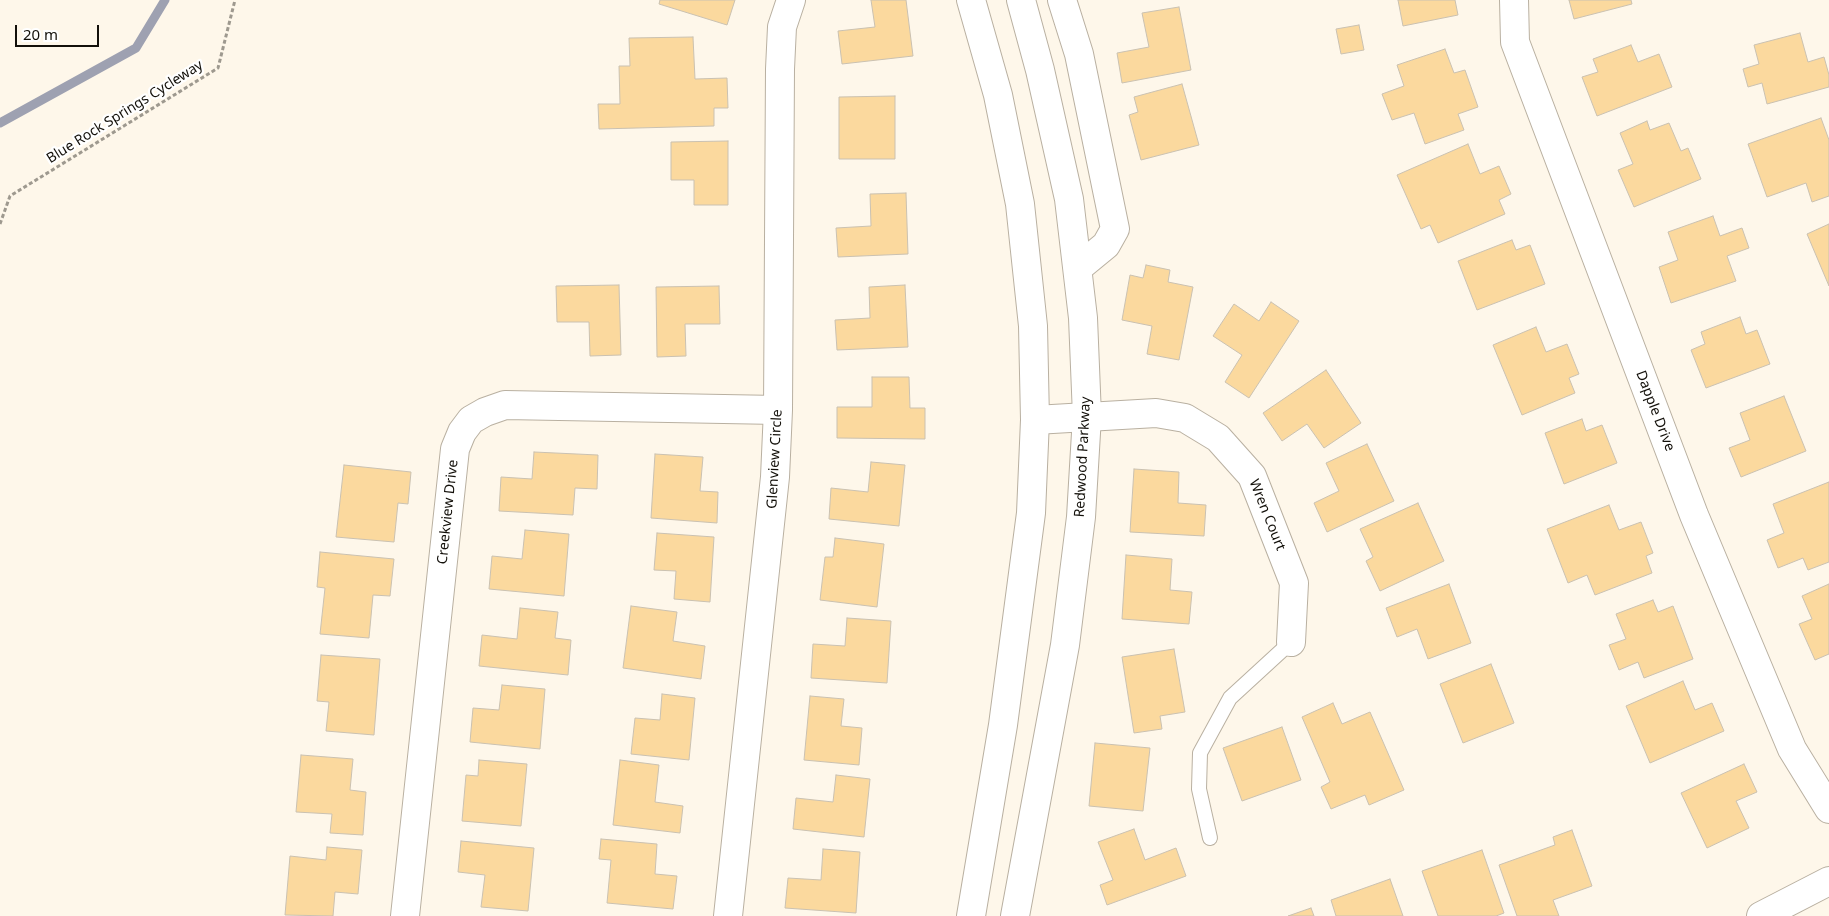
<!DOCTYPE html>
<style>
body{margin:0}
#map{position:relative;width:1829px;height:916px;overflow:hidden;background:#fef7ea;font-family:"Noto Sans",sans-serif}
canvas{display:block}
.scale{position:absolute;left:15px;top:25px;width:84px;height:22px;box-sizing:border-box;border:2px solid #13100a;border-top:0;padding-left:6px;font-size:15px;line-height:18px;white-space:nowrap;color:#13100a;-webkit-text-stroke:4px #fff;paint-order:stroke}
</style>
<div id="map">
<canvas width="1829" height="916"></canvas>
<div class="scale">20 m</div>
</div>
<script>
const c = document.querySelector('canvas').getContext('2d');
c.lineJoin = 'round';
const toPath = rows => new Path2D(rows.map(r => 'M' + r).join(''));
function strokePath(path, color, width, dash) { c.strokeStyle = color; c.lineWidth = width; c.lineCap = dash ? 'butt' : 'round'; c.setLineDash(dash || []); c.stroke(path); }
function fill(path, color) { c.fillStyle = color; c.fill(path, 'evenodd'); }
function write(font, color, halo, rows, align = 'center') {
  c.font = font + ' "Noto Sans",sans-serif'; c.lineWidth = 4.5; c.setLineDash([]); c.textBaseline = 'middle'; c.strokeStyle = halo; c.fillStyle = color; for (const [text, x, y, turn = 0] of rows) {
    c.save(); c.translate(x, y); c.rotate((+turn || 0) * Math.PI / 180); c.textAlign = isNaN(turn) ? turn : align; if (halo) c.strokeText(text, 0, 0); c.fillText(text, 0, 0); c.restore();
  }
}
const stream = toPath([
 [0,123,136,48,165,0]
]);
const building = toPath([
 [660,0,735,0,727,25,659,4,660,0],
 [871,0,906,0,913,56,842,64,838,31,875,27,871,0],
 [1398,0,1455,0,1458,15,1403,26,1398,0],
 [1569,0,1631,0,1632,4,1574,19,1569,0],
 [1179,7,1191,70,1122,83,1117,53,1149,47,1142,13,1179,7],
 [1359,25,1364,50,1341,54,1336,29,1359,25],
 [1800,33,1808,62,1824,57,1829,75,1829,87,1767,104,1762,83,1748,87,1743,69,1759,64,1754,45,1800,33],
 [693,37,695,79,727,78,728,108,714,108,714,126,599,129,598,104,620,104,619,66,630,66,629,38,693,37],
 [1631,45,1638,62,1659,54,1672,87,1597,116,1582,77,1598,72,1593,59,1631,45],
 [1445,49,1454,73,1465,70,1478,107,1458,114,1464,130,1425,144,1414,113,1392,120,1382,94,1404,86,1397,65,1445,49],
 [1182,84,1199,145,1141,160,1129,115,1138,112,1134,97,1182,84],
 [895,96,895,159,839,159,839,97,895,96],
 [1821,118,1829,140,1829,196,1812,202,1806,183,1767,197,1748,144,1821,118],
 [1647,121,1650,130,1669,123,1681,151,1688,148,1701,179,1634,207,1618,170,1633,164,1620,133,1647,121],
 [728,141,728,205,694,205,694,180,671,180,671,142,728,141],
 [1468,144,1480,174,1499,166,1511,194,1499,200,1505,214,1438,243,1430,225,1421,229,1397,175,1468,144],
 [906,193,908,254,838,257,836,228,871,226,870,194,906,193],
 [1713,216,1720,236,1742,228,1749,248,1727,256,1736,281,1671,303,1659,267,1678,260,1668,232,1713,216],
 [1829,224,1829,286,1807,234,1829,224],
 [1512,240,1516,250,1530,245,1545,284,1477,310,1458,261,1512,240],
 [1146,265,1170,270,1168,282,1193,287,1179,360,1147,354,1152,326,1122,320,1130,275,1143,278,1146,265],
 [619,285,621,355,590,356,589,322,557,322,556,286,619,285],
 [905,285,908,347,837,350,835,320,870,318,869,287,905,285],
 [719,286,720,324,685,324,686,356,657,357,656,287,719,286],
 [1271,302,1299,321,1249,398,1225,382,1242,355,1213,336,1234,304,1259,321,1271,302],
 [1740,317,1746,334,1757,330,1770,364,1706,388,1691,350,1705,344,1701,332,1740,317],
 [1536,327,1546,352,1567,344,1579,374,1569,378,1575,393,1522,415,1493,345,1536,327],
 [1326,370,1361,423,1324,448,1307,424,1282,441,1263,413,1326,370],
 [872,377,909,377,910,408,925,408,925,439,837,438,837,407,872,407,872,377],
 [1784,396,1806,451,1741,477,1729,448,1750,440,1740,413,1784,396],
 [1582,419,1586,431,1602,425,1617,463,1564,484,1545,433,1582,419],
 [1367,444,1394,501,1327,532,1314,503,1339,491,1326,463,1367,444],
 [534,452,598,455,597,489,575,488,573,515,499,511,501,477,532,479,534,452],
 [655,454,703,457,700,491,718,492,717,523,651,518,655,454],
 [871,462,905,465,899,526,829,519,831,488,868,492,871,462],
 [344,465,411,472,408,504,398,503,394,542,336,537,344,465],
 [1134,469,1179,472,1178,503,1206,505,1204,536,1130,532,1134,469],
 [1829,482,1829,562,1808,570,1803,558,1778,568,1767,540,1784,533,1773,504,1829,482],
 [1418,503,1444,561,1380,591,1366,561,1373,557,1360,529,1418,503],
 [1609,505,1619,530,1641,522,1653,553,1646,556,1652,573,1595,595,1587,575,1568,583,1547,529,1609,505],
 [525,530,569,534,564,596,489,589,492,556,522,559,525,530],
 [657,533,714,537,710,602,674,599,676,571,654,570,657,533],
 [835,538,884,544,877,607,820,600,825,557,833,557,835,538],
 [320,552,394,559,390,596,373,595,369,638,320,634,325,588,317,587,320,552],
 [1126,555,1172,559,1170,590,1192,592,1189,624,1122,619,1126,555],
 [1449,584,1471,643,1428,659,1417,629,1397,637,1386,608,1449,584],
 [1829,584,1829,654,1815,660,1799,624,1812,619,1802,596,1829,584],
 [1653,600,1658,612,1673,606,1693,659,1644,678,1638,662,1619,670,1609,645,1626,639,1616,614,1653,600],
 [631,606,677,612,673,641,705,646,701,679,623,668,631,606],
 [520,608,558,612,555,638,571,640,568,675,479,666,482,635,517,639,520,608],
 [847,618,891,621,887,683,811,678,813,644,845,646,847,618],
 [1174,649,1185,712,1160,716,1162,729,1134,733,1122,657,1174,649],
 [321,655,380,659,374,735,326,731,329,702,317,701,321,655],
 [1491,664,1514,723,1463,743,1440,684,1491,664],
 [1683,681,1695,710,1712,703,1724,731,1650,763,1626,706,1683,681],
 [502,685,545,689,540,749,470,742,473,708,499,710,502,685],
 [662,694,695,698,689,760,631,754,635,718,660,720,662,694],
 [810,696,844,699,841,726,862,728,859,765,804,760,810,696],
 [1333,703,1342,724,1370,712,1404,790,1369,805,1365,795,1331,809,1321,787,1330,782,1302,717,1333,703],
 [1282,727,1301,780,1242,801,1223,748,1282,727],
 [1095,743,1150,748,1143,811,1089,806,1095,743],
 [301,755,353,759,350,790,366,792,363,835,330,833,332,814,296,812,301,755],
 [479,760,527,764,521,826,462,821,466,775,478,776,479,760],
 [620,760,659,765,655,802,683,806,680,833,613,825,620,760],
 [1744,764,1757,792,1736,801,1749,828,1707,848,1681,793,1744,764],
 [836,775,870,779,864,837,793,829,796,798,833,802,836,775],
 [1134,829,1145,860,1176,848,1186,876,1107,905,1100,885,1113,880,1098,842,1134,829],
 [1572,830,1592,886,1553,900,1559,916,1517,916,1499,865,1555,845,1553,837,1572,830],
 [601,839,657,844,655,874,677,876,673,909,607,903,611,860,599,859,601,839],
 [461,841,534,848,528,911,481,907,485,875,458,872,461,841],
 [327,847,362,850,358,894,335,892,333,916,285,915,290,856,326,860,327,847],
 [823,849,860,852,856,913,785,908,788,878,821,880,823,849],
 [1482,850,1504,913,1496,916,1438,916,1422,871,1482,850],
 [1390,879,1403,916,1336,916,1331,900,1390,879],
 [1311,908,1314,916,1288,916,1311,908]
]);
const path = toPath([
 [0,224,10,196,218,68,235,0]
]);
const lane = toPath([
 [1210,838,1199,789,1200,753,1230,698,1291,642]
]);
const street = toPath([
 [1062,0,1079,54,1115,229,1106,245,1078,268],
 [1514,0,1515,42,1694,515,1792,749,1829,809],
 [1035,420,1156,413,1185,418,1218,438,1252,476,1294,583,1291,642],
 [405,916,455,449,462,432,471,420,485,412,505,405,778,410],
 [728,916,775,477,778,410,780,69,782,27,791,0],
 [1761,916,1829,881]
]);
const secondary = toPath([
 [971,0,998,95,1020,204,1033,326,1035,420,1031,513,1003,725,971,916],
 [1015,916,1065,645,1081,517,1087,416,1083,318,1069,199,1040,70,1021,0]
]);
const streetNames = [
 ["Blue Rock Springs Cycleway",125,112,-32],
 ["Dapple Drive",1655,411,69],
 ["Redwood Parkway",1083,457,-87],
 ["Glenview Circle",775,459,-87],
 ["Creekview Drive",448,512,-84],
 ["Wren Court",1267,515,68]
];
strokePath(stream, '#9ea1b1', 9);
fill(building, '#fbd99e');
strokePath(building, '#cac1b1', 1);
strokePath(lane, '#b9b0a1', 16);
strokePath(street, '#b9b0a1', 30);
strokePath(secondary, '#b9b0a1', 30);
strokePath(path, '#9e998f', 3, [4, 2.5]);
strokePath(lane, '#fff', 14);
strokePath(street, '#fff', 28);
strokePath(secondary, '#fff', 28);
write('14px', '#13100a', '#fff', streetNames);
</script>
